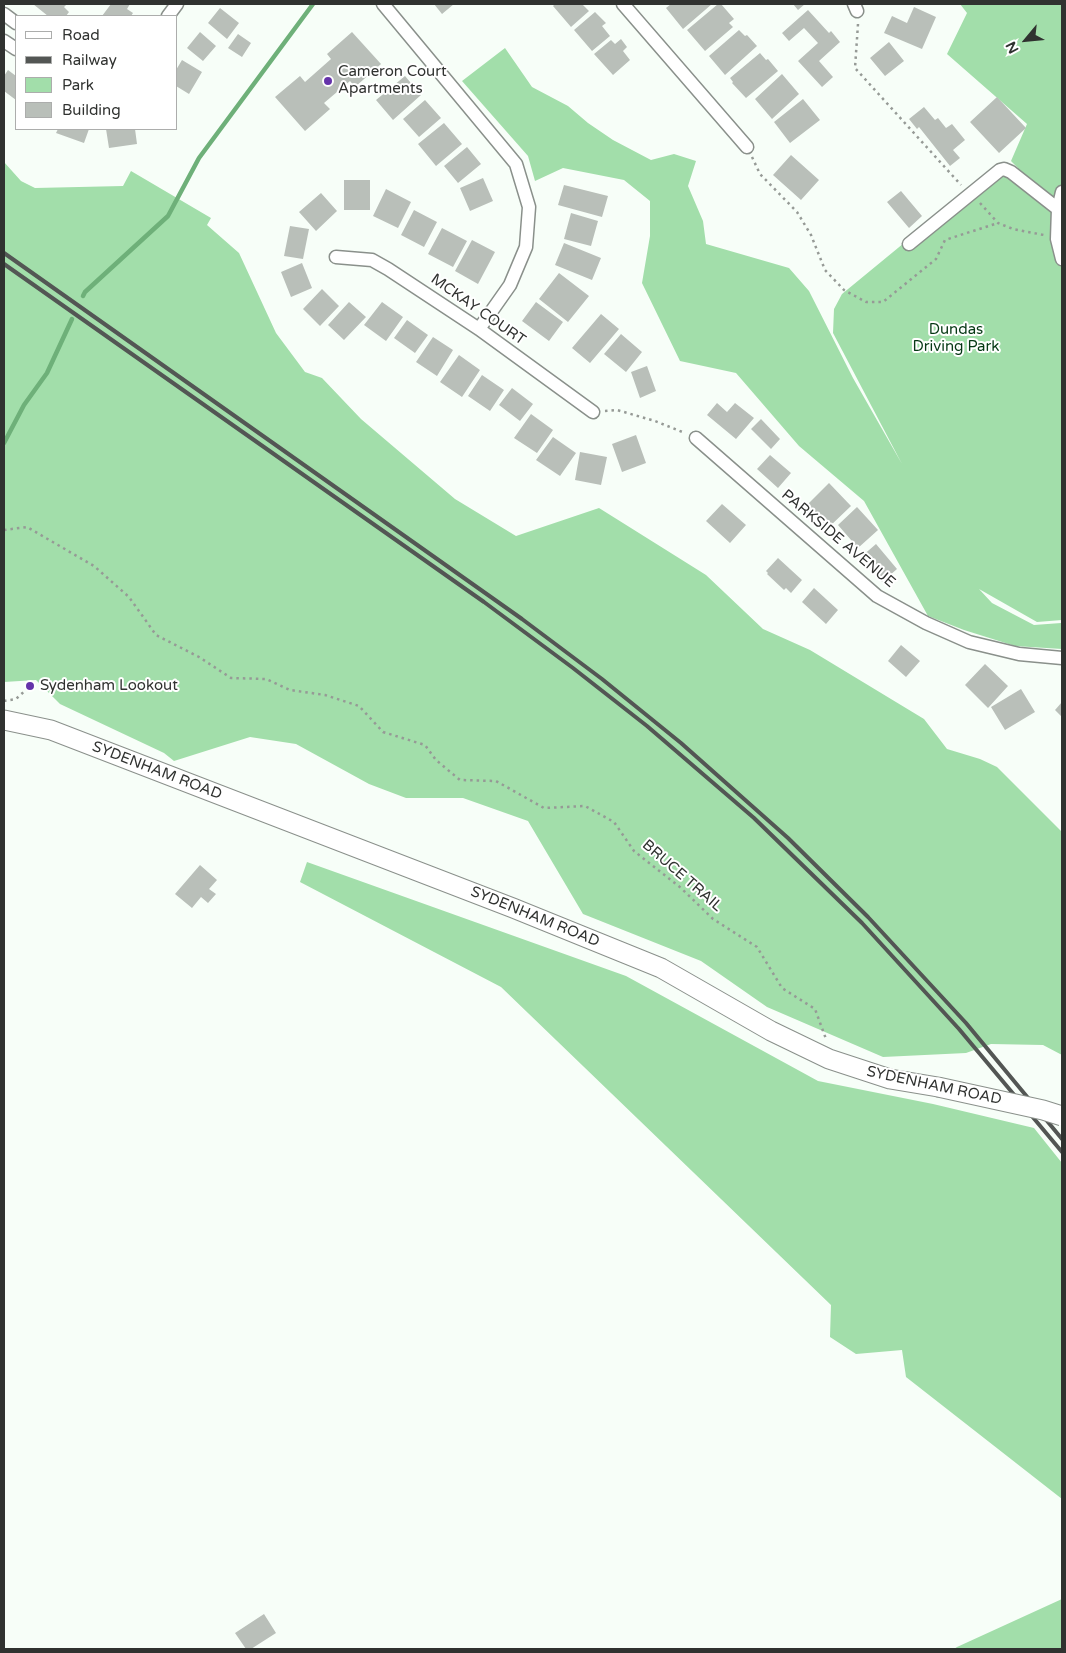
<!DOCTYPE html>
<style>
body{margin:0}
#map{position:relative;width:1066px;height:1653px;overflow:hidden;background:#f7fef8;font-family:"Varela Round",sans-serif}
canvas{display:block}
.frame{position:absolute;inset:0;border:5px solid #303230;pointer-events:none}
.legend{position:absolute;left:15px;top:15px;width:162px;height:115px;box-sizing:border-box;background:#fff;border:1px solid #acadac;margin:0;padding:6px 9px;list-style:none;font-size:15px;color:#303230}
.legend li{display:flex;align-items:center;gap:10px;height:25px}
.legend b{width:25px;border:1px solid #acadac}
.north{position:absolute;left:1001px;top:15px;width:50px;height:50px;-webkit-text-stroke:4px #fff;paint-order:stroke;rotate:242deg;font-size:14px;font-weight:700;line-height:20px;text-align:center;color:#303230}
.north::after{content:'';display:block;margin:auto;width:18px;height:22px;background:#303230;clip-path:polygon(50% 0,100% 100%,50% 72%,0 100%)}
</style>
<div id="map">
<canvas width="1066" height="1653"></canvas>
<div class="frame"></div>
<ul class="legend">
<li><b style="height:6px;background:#fff"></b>Road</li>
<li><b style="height:6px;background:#535654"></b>Railway</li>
<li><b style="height:14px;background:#a2deaa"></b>Park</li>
<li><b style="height:14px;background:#b9bfb9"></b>Building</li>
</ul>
<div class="north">N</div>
</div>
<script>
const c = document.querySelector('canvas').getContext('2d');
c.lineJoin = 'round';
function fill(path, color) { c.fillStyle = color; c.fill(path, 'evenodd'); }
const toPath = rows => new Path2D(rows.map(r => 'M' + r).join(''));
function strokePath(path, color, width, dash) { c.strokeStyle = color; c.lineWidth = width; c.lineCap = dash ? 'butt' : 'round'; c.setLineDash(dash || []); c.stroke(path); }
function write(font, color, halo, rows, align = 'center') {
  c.font = font + ' "Varela Round",sans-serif'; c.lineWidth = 4; c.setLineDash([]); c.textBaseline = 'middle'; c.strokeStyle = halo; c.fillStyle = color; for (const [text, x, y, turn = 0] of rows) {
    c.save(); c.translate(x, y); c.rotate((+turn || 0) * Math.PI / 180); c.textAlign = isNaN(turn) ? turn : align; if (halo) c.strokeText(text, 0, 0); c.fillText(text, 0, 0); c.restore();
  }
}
const green = toPath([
 [960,4,1062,4,1062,620,1037,622,979,589,992,603,1034,625,1061,623,1062,624,1062,649,1015,646,964,630,928,616,864,501,799,446,736,373,680,361,642,283,650,236,650,201,624,180,563,168,535,181,528,156,462,81,505,48,532,87,568,106,588,123,613,140,651,160,674,154,696,161,688,186,703,221,706,244,789,268,809,291,853,378,902,464,833,333,834,309,842,294,994,169,1013,171,1018,168,1011,161,1027,124,947,54,967,13],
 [4,162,21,181,35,188,123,186,131,171,211,218,207,225,239,253,276,333,305,372,322,378,361,419,455,499,516,536,599,508,706,575,763,629,810,650,924,719,947,749,980,759,997,767,1062,832,1062,1055,1043,1045,991,1044,966,1053,883,1057,767,1007,701,961,583,914,528,821,463,798,406,798,369,784,296,744,250,737,174,761,164,753,60,704,36,680,4,682],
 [307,862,626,976,818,1081,933,1104,1034,1128,1062,1163,1062,1499,906,1377,902,1350,856,1354,830,1337,831,1305,501,987,300,882],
 [1062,1599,1062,1649,954,1649,957,1647]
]);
const stream = toPath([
 [83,296,85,292,168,216,199,158,313,4],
 [4,443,24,405,47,373,72,319]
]);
const building = toPath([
 [33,4,67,4,64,7,69,12,66,16,48,16],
 [111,4,130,4,127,9,133,13,131,16,102,16],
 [434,4,454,4,442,14],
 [555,4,582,4,589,11,571,27,553,6],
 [671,4,712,4,683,29,666,8],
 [718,4,721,4,734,19,729,23,733,27,705,51,687,30],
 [793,4,805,4,798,10],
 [914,7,936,17,922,49,884,33,892,16,907,23],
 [220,8,239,23,227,39,208,23],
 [808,10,829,33,831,31,840,42,819,61,833,77,822,87,798,61,818,43,804,28,789,41,782,33],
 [595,12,606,23,602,26,610,36,592,51,574,30],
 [739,30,745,36,747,35,757,46,725,75,709,56],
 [200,32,216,46,203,61,187,48],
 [352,32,381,64,355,87,350,81,324,103,330,109,305,131,275,97,300,76,305,82,331,59,327,54],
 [238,34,251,43,242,57,228,48],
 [621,39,627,47,623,51,630,60,613,75,594,54,611,40,615,44],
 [889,42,904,61,885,76,870,58],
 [760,53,766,60,768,59,778,71,746,98,732,83,733,82,730,78],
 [182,60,202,72,189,94,176,86,176,70],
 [8,70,16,76,16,100,4,91,4,76],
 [782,74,799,94,772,119,755,99],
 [405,76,421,95,393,120,376,100],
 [997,97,1026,128,999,153,970,122],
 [803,99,820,120,790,143,774,122],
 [425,100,441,118,419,137,403,119],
 [924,107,935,120,938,118,946,128,952,124,965,140,953,150,960,158,950,166,919,127,917,129,909,119],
 [444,123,462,144,436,166,418,144],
 [58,129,89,129,84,143,56,133],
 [106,129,135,129,137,144,109,148],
 [467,147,481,164,458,183,444,166],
 [791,155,819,180,801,200,773,175],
 [483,178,493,201,470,211,460,188],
 [344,180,370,180,370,210,344,210],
 [564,185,608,196,602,217,558,205],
 [386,189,411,202,398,228,373,216],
 [901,191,922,216,909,228,887,202],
 [321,193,337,211,316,231,299,212],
 [414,210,437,222,424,247,401,235],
 [571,213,598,221,591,246,564,239],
 [290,226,309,229,303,259,284,256],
 [442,228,467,241,453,267,428,254],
 [472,240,495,252,478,284,455,271],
 [564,243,601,258,592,280,555,265],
 [302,263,312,288,291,297,281,272],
 [559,273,589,296,568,322,539,299],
 [322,289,339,306,320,326,303,309],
 [349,302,366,317,344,340,328,325],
 [382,302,403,317,386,341,364,325],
 [536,302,563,322,549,341,522,321],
 [601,314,619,329,590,363,572,348],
 [407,320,428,335,415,353,394,338],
 [621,334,642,352,626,372,604,354],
 [433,337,453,350,437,376,416,362],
 [459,355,480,370,462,397,440,382],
 [647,366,656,391,640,398,631,372],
 [482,375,504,390,490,411,468,396],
 [512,388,533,404,520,421,499,405],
 [717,403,727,412,735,403,754,418,736,439,707,415],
 [531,414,553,430,537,453,514,438],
 [761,419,780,439,771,449,751,429],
 [636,435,646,463,622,472,612,444],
 [553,437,576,453,560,476,536,460],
 [580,452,607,457,601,485,575,480],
 [770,455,791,473,778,488,757,469],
 [829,483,851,506,828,528,806,506],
 [722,504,746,525,730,543,706,521],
 [857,507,878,530,858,548,838,525],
 [876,544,897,569,882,582,861,557],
 [778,558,802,580,791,593,786,588,784,590,767,574,768,573,766,571],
 [814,588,838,610,826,624,802,602],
 [901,645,920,661,906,677,888,661],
 [985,664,1008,686,988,708,965,685],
 [1021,689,1035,712,1005,730,991,707],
 [1062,702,1062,717,1055,710],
 [200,865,217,880,209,889,216,894,208,903,201,897,192,908,175,894],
 [264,1614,276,1633,251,1649,246,1649,235,1633]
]);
const path = toPath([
 [858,24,855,68,961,185],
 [752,157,760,174,797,212,811,235,825,270,844,290,866,302,883,302,936,259,945,240,998,223],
 [980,203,998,223,1013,229,1044,235],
 [605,411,617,410,655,421,685,433],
 [4,530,27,527,94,566,129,597,156,635,199,657,231,678,266,679,290,690,325,695,359,706,383,732,425,745,436,760,460,780,496,781,544,808,585,806,614,822,634,851,681,888,713,919,757,947,782,988,815,1009,826,1039],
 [4,701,16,699,30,686]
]);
const minor = toPath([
 [383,4,516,164,529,207,526,247,510,285,479,329],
 [623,4,747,147],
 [854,4,857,11],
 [4,14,16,23],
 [168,16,177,4],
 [4,41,16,49],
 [1062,192,1058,209,1057,239,1062,259],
 [909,244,1000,170,1004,169,1011,172,1058,209],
 [336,257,372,260,388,269,479,329,593,412],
 [696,438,877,596,926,623,969,642,1019,654,1062,658]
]);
const secondary = toPath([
 [4,720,51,730,513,908,661,968,771,1031,829,1059,890,1079,938,1087]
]);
const rail = toPath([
 [4,253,522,619,602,679,681,743,788,838,868,917,966,1023,1062,1139],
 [4,264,484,602,573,668,647,726,754,818,862,923,959,1029,1062,1152]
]);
const secondaryBridge = toPath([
 [938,1087,1043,1110,1062,1116]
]);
const markers = [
 [328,81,5,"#6533aa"],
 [30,686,5,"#6533aa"]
];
const poiNames = [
 ["Cameron Court",338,72],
 ["Apartments",338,89],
 ["Sydenham Lookout",40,686]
];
const streetNames = [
 ["MCKAY COURT",478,310,35],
 ["PARKSIDE AVENUE",838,539,40],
 ["SYDENHAM ROAD",157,771,21],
 ["BRUCE TRAIL",682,876,41],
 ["SYDENHAM ROAD",535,917,22],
 ["SYDENHAM ROAD",934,1086,12]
];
const parkNames = [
 ["Dundas",956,330],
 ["Driving Park",956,347]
];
fill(green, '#a2deaa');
strokePath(stream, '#6eb079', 4.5);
fill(building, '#b9bfb9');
strokePath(minor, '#8a908b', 15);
strokePath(secondary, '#8a908b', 21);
strokePath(path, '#969a96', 2.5, [2.5, 4]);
strokePath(minor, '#fff', 12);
strokePath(secondary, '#fff', 19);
strokePath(rail, '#535654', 4);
strokePath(secondaryBridge, '#8a908b', 21, []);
strokePath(secondaryBridge, '#fff', 19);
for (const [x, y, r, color] of markers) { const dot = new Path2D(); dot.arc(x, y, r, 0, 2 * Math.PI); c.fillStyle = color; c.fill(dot); strokePath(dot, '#fff', 2); }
write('15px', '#303230', '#fff', poiNames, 'left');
write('15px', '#303230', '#fff', streetNames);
write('15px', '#053814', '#fff', parkNames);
</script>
